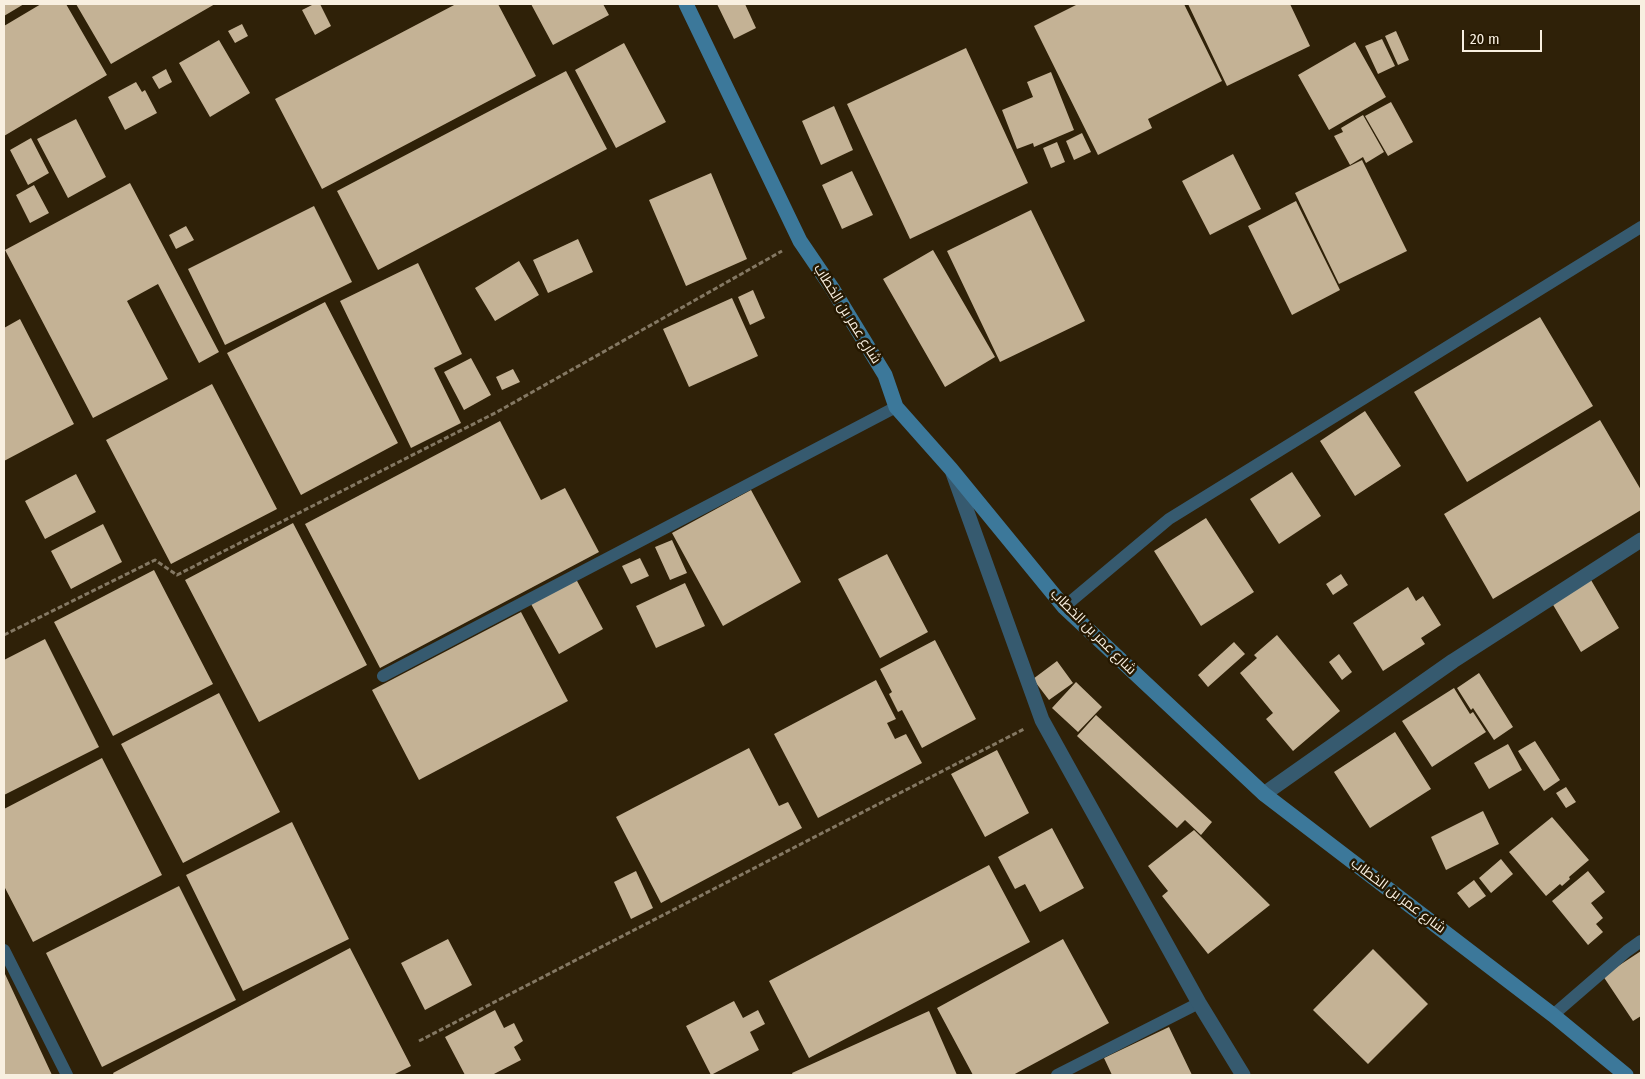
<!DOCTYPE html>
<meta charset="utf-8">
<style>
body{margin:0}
#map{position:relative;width:1645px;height:1079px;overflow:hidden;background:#2f2108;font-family:"Fira Sans Condensed",sans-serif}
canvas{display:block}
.frame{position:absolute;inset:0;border:5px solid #f8efe0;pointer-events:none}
.scale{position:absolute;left:1462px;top:30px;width:80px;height:22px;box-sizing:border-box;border:2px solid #f8efe0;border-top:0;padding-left:6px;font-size:15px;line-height:18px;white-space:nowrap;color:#f8efe0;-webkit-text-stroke:4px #251801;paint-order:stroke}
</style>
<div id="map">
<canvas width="1645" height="1079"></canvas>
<div class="frame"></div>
<div class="scale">20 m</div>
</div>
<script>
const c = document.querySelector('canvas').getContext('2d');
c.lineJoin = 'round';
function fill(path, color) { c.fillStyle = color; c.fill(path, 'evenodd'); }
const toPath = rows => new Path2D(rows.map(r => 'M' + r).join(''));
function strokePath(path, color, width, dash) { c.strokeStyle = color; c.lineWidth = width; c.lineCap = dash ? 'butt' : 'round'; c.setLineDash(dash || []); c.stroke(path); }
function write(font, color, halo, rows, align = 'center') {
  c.font = font + ' "Fira Sans Condensed",Cairo,sans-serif'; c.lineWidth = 5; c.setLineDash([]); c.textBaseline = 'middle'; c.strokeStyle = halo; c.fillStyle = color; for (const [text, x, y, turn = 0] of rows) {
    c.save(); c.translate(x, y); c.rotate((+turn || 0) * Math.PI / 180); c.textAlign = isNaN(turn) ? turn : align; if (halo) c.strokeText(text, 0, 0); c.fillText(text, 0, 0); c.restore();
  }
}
const building = toPath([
 [4,4,24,4,4,16],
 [41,4,66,4,107,75,4,136,4,26],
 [76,4,215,4,111,64],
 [314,4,320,4,331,26,315,35,302,10],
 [456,4,498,4,536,76,322,189,275,99],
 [531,4,603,4,609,15,553,45],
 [717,4,745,4,756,28,734,39],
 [1078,4,1184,4,1222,81,1148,119,1152,128,1098,155,1034,26],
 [1188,4,1290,4,1310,46,1227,86],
 [242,24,248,36,235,43,228,31],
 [1396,31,1409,60,1398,65,1385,36],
 [1382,39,1395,66,1378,74,1365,46],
 [219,40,250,93,210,117,179,63],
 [1355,42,1386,97,1329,130,1298,75],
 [624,43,666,122,616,148,575,70],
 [966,48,1028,183,910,239,847,104],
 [166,69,172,82,159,89,152,77],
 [566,71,607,149,378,270,337,191],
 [1051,72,1074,130,1034,147,1033,143,1017,149,1002,110,1033,97,1027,82],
 [136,82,142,92,145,90,157,113,125,130,108,97],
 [1391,102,1413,142,1388,156,1365,116],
 [834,106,853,150,821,165,802,121],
 [1363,115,1384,152,1366,163,1363,157,1350,165,1334,136,1343,132,1341,128],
 [76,119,106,177,68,198,37,139],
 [1082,133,1091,152,1074,160,1066,141],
 [31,138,49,173,28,185,10,150],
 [1057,142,1065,162,1051,168,1043,148],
 [1233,154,1261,209,1210,235,1182,181],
 [1362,160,1407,251,1339,284,1295,193],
 [852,171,873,215,842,229,822,185],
 [711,173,747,259,686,286,649,200],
 [130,183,219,352,199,363,158,284,127,301,168,379,93,418,5,250],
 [34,185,49,213,30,223,16,195],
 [1296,201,1340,290,1292,315,1248,226],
 [314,206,352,282,225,345,188,269],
 [1031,210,1085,321,1000,362,947,251],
 [186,226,194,240,176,249,169,235],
 [578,239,593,272,548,293,533,260],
 [933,250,995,357,945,387,883,279],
 [519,261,539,295,495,321,475,288],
 [418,263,462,354,434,368,461,423,411,448,340,301],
 [753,290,765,318,750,325,738,297],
 [732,298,758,356,689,387,663,329],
 [325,302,398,443,301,495,227,353],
 [1540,317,1593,406,1467,482,1414,392],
 [20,319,74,424,4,461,4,328],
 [471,358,491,395,464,410,444,372],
 [513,369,520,382,502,390,496,377],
 [212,384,277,509,171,564,106,440],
 [1365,411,1401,466,1355,496,1320,441],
 [1600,420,1641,490,1641,510,1493,599,1444,514],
 [500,421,541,500,565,488,599,552,380,668,305,524],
 [1292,472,1321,516,1279,544,1250,499],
 [76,474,96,512,45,539,25,501],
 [751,490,801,582,723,626,672,533],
 [1206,518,1254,592,1201,626,1154,551],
 [293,523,367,665,259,722,185,580],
 [103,524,122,562,71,589,51,551],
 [672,540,687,573,670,580,655,547],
 [887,554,928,632,880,658,838,579],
 [640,558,649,576,631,584,622,566],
 [154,570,213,684,113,736,54,622],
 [1341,574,1348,585,1333,595,1326,584],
 [576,579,603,629,559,654,531,604],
 [1591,580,1619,628,1581,652,1552,603],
 [685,583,705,626,656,648,636,606],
 [1408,587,1416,601,1423,596,1441,625,1421,638,1425,644,1383,671,1353,623],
 [521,612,568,701,419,780,372,690],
 [1277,635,1340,711,1293,751,1266,719,1273,713,1240,673,1257,658,1254,655],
 [45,639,99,747,4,795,4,660],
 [935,640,976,719,922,748,902,710,898,712,889,694,892,692,880,669],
 [1234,642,1245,654,1208,687,1198,675],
 [1339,654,1352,672,1342,680,1329,662],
 [1057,661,1073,683,1049,700,1033,679],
 [1479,673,1513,727,1494,740,1473,708,1471,710,1457,688],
 [876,680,896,719,887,723,895,739,906,734,922,763,818,818,774,734],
 [1076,682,1102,707,1078,732,1052,708],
 [1454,688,1470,714,1473,712,1486,732,1432,767,1402,721],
 [219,693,280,812,183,863,121,744],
 [1096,715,1212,822,1201,835,1185,820,1177,828,1077,736],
 [1395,732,1431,789,1370,828,1334,772],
 [1535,741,1560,780,1544,791,1518,751],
 [1508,744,1522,770,1489,789,1474,763],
 [749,748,779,806,788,802,802,828,661,903,616,817],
 [997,750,1029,813,985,837,951,774],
 [102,758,162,875,33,942,4,886,4,809],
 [1566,787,1576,802,1566,808,1556,793],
 [1483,811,1499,844,1446,870,1431,837],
 [1552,817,1589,860,1569,877,1570,879,1562,886,1560,884,1546,896,1509,852],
 [292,822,349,939,243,991,186,875],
 [1052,828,1084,888,1040,912,1025,884,1015,889,998,857],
 [1194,830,1270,905,1208,954,1162,896,1168,891,1148,866],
 [1501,859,1513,874,1491,893,1479,878],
 [989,865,1030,942,809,1058,769,981],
 [636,871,653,908,631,919,614,882],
 [1588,871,1605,892,1591,903,1603,918,1596,924,1603,932,1588,945,1552,901],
 [1474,880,1486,896,1469,908,1457,893],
 [179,886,236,1000,102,1067,46,953],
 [448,939,472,985,425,1010,401,963],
 [1063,939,1109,1023,1013,1075,973,1075,937,1008],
 [350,948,411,1066,393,1075,114,1075,113,1073],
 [1373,949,1428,1004,1368,1064,1313,1010],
 [1641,951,1641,1016,1633,1021,1603,976],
 [5,974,52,1075,4,1075,4,975],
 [734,1001,743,1018,758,1010,765,1024,750,1032,759,1050,711,1075,686,1026],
 [495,1010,504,1028,514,1023,523,1041,514,1047,521,1060,492,1075,465,1075,445,1037],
 [929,1011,957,1075,793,1075,792,1073],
 [1169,1027,1192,1075,1112,1075,1104,1058]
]);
const path = toPath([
 [4,635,155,560,177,575,497,412,782,251],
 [419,1041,1024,729]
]);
const lane = toPath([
 [1064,607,1169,519,1641,227],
 [383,676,896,407],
 [4,950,67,1075],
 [1553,1015,1627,951,1641,941],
 [1057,1075,1199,1003]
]);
const street = toPath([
 [953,473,1042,720,1199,1003,1243,1075],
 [1264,794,1453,661,1641,540]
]);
const secondary = toPath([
 [686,4,800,241,832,288,885,375,896,407,951,469,1064,607,1264,794,1553,1015,1626,1075]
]);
const streetNames = [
 ["شارع عمر بن الخطاب",847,314,58],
 ["شارع عمر بن الخطاب",1093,632,45],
 ["شارع عمر بن الخطاب",1398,896,37]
];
fill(building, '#c4b295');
strokePath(path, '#847863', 3, [5, 2.5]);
strokePath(lane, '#365a6f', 12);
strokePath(street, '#365a6f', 15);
strokePath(secondary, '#3c789a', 15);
write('14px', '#f8efe0', '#251801', streetNames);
</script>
